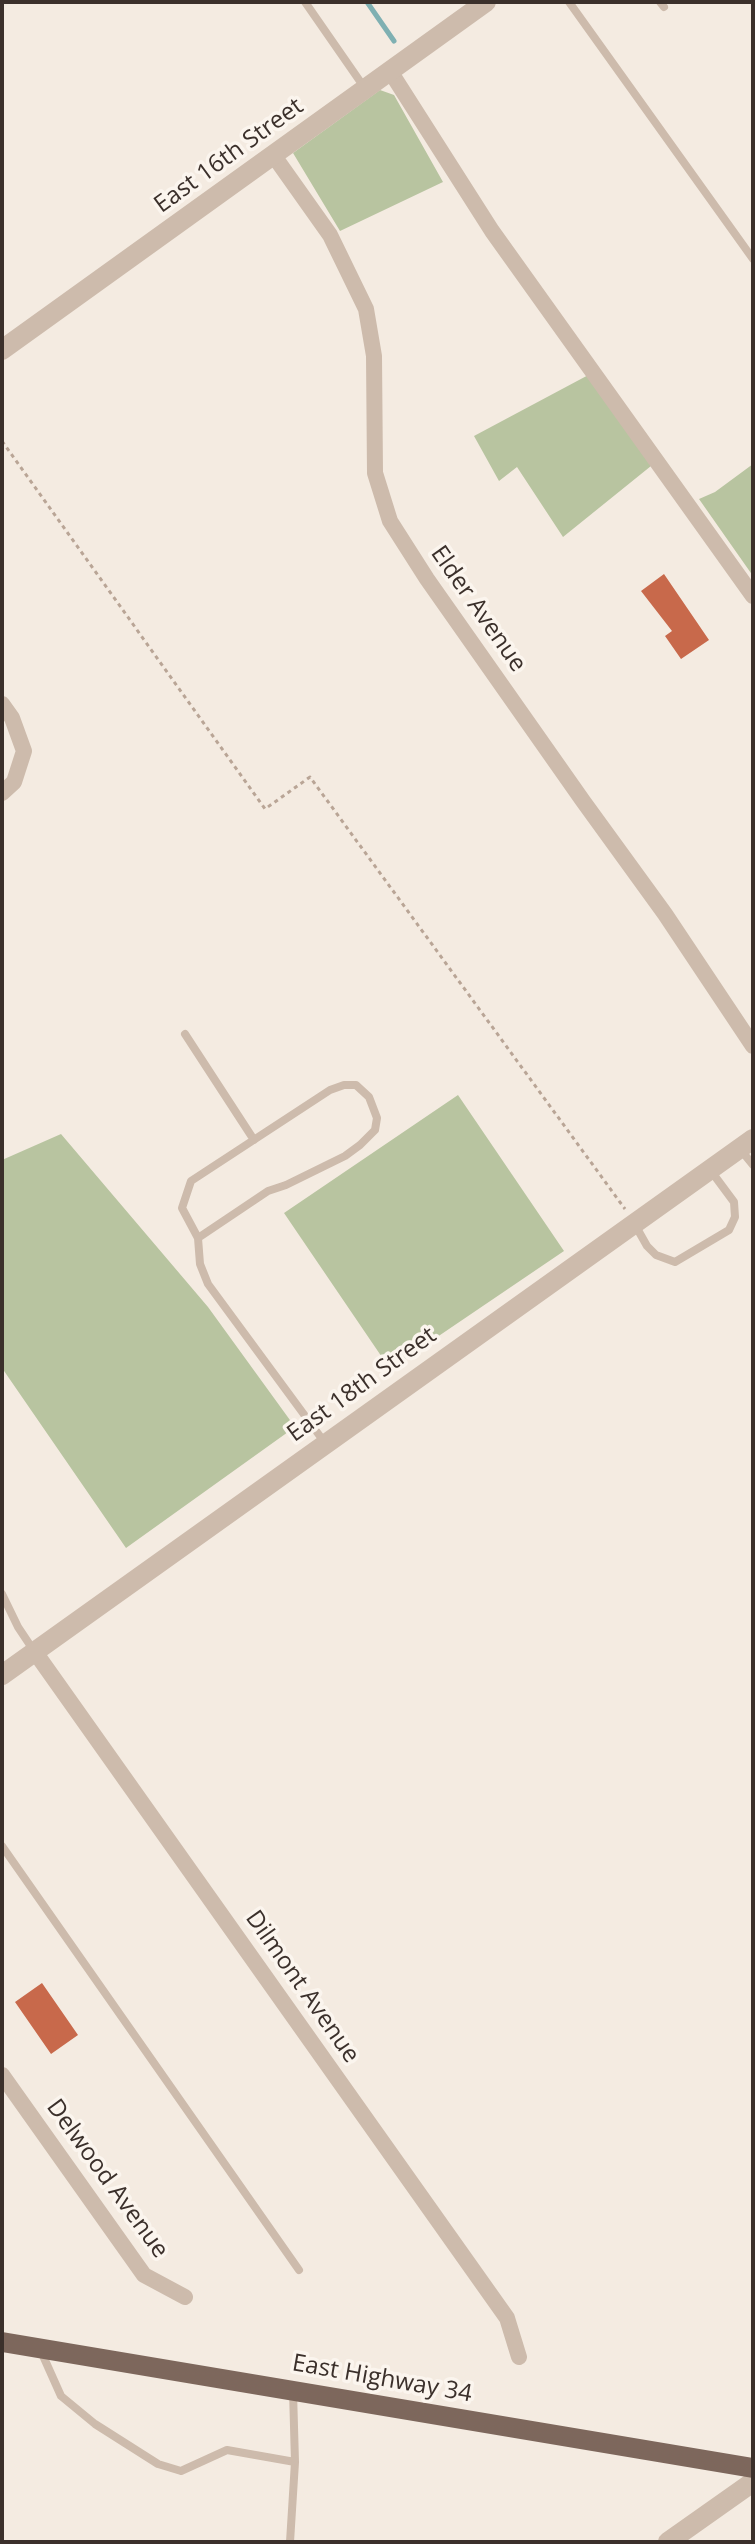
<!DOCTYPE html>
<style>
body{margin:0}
#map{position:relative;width:755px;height:2544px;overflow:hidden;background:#f4ebe1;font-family:"Open Sans",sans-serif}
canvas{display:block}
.frame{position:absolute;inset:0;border:4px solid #3b302b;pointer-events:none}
</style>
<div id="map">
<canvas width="755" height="2544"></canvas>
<div class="frame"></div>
</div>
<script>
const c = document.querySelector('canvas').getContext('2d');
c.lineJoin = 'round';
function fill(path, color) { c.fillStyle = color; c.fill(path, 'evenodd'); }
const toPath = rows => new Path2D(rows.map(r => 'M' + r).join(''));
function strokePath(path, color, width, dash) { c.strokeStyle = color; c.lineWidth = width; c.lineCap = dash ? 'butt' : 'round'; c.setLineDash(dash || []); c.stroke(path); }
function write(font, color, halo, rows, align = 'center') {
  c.font = font + ' "Open Sans",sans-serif'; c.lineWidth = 7; c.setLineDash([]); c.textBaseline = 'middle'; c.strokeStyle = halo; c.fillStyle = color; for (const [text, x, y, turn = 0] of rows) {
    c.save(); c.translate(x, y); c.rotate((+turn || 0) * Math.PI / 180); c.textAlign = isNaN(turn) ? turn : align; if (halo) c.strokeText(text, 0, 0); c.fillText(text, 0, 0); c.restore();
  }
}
const green = toPath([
 [380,90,394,95,443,182,340,231,293,153],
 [594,372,651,466,563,537,517,467,499,481,474,436],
 [753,464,753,576,699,499,715,492],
 [458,1095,564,1251,390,1369,284,1213],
 [61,1134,208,1307,295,1427,126,1548,2,1368,2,1160]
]);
const stream = toPath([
 [367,2,394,41]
]);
const building = toPath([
 [664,574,709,640,681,659,665,636,672,631,641,591],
 [42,1983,78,2035,51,2054,15,2002]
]);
const path = toPath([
 [2,441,265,809,310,777,625,1209]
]);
const service = toPath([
 [305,2,364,87],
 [569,2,753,259],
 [660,2,664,7],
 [185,1034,254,1140],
 [740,1149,753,1165],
 [634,1223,647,1246,656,1255,675,1262,729,1230,735,1217,734,1202,711,1171],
 [198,1238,182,1208,191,1181,330,1090,344,1085,356,1085,369,1097,377,1118,375,1130,360,1145,345,1156,286,1185,268,1191,198,1238,200,1264,208,1284,325,1443],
 [2,1594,18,1627,34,1651],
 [2,1846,299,2270],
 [40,2349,61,2396,95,2424,158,2464,181,2471,227,2450,295,2462],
 [290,2542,295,2462,293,2391]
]);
const minor = toPath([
 [390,71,492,231,753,596],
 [274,156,330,235,366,309,374,356,375,473,390,521,427,579,583,801,665,914,753,1046],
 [2,704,12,718,24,751,14,782,2,793],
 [35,1652,507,2318,519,2357],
 [2,2075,144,2275,185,2297]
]);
const tertiary = toPath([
 [2,350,486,2],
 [2,1675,753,1139],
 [668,2542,753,2482]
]);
const primary = toPath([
 [2,2342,753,2468]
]);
const streetNames = [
 ["East 16th Street",229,156,-36],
 ["Elder Avenue",478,609,55],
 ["East 18th Street",362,1385,-36],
 ["Dilmont Avenue",302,1987,55],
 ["Delwood Avenue",107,2179,54],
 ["East Highway 34",382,2379,10]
];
fill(green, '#b8c4a0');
strokePath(stream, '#7fb0b2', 5);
fill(building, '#c8694b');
strokePath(path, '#b9a596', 3, [4, 4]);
strokePath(service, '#cdbbac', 8);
strokePath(minor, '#cdbbac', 16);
strokePath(tertiary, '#cdbbac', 20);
strokePath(primary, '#7d675c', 20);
write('24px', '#3b302b', '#fbf5ee', streetNames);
</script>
